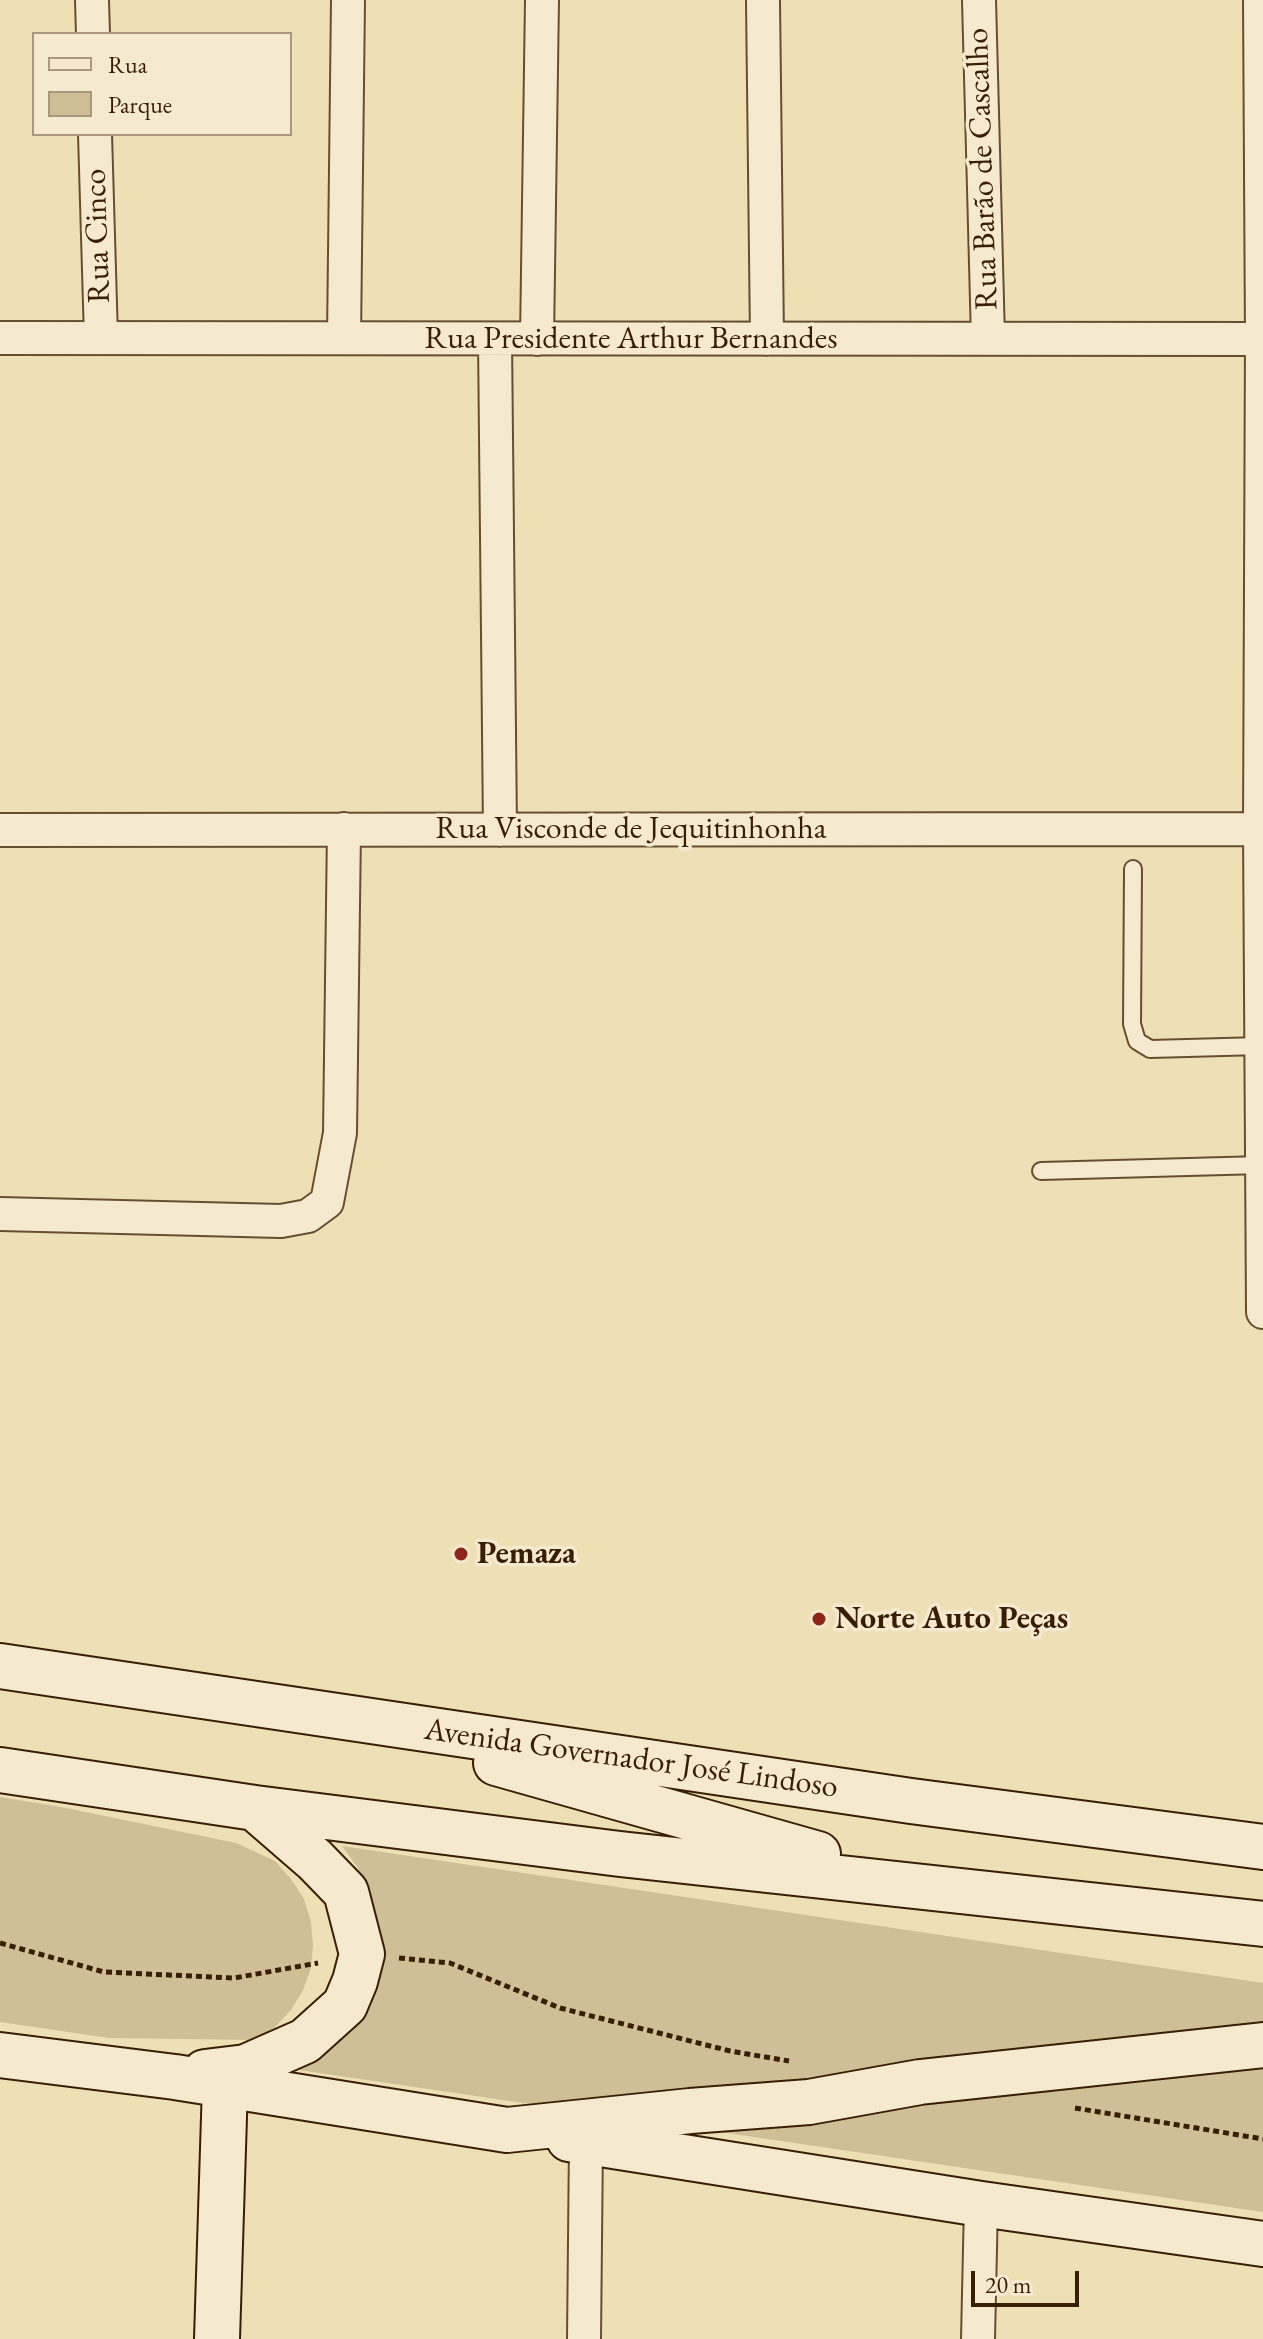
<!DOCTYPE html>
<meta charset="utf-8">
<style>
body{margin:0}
#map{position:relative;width:1263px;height:2339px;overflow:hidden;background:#efdfb5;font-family:"EB Garamond",serif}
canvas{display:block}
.legend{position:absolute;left:32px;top:32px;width:260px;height:104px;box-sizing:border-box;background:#f5eacf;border:2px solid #aa987e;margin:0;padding:10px 14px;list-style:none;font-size:24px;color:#3a1d05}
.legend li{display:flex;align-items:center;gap:16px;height:40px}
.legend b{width:40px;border:2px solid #aa987e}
.scale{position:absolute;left:971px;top:2271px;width:108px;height:36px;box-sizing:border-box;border:4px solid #3a1d05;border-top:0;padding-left:10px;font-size:24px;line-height:28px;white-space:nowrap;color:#3a1d05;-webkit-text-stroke:6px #f5eacf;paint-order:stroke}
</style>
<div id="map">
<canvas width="1263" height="2339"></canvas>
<ul class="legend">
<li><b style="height:10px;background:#f5eacf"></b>Rua</li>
<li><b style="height:22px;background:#d0be97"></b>Parque</li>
</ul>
<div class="scale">20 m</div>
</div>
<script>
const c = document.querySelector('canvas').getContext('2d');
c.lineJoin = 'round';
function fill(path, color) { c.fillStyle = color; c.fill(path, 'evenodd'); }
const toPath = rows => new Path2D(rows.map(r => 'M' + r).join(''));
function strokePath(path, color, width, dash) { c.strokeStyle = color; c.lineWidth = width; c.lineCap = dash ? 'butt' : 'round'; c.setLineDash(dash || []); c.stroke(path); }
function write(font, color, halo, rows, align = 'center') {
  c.font = font + ' "EB Garamond",serif'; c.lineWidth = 7; c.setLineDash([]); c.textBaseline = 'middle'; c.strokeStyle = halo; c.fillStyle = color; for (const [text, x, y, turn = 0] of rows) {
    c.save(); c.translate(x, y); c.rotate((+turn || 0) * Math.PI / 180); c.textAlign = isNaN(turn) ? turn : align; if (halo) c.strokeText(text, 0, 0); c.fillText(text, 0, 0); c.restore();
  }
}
const green = toPath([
 [0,1797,61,1807,236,1843,275,1861,291,1879,304,1899,311,1922,313,1945,311,1968,303,1990,291,2010,275,2027,256,2040,109,2038,0,2022],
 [342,1846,1263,1983,1263,2212,299,2070,321,2055,377,1944,375,1917,368,1891,357,1867]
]);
const path = toPath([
 [0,1943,104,1972,234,1978,318,1963],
 [399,1958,450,1963,560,2008,730,2051,789,2061],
 [1075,2108,1263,2139]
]);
const lane = toPath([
 [1133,869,1132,1024,1137,1041,1150,1049,1261,1046],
 [1041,1171,1262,1165]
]);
const street = toPath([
 [763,0,767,339],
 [979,0,988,339],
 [1260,0,1262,339,1260,829,1263,1312],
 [92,1,93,34],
 [95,134,101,338],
 [0,338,1262,339],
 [344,338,348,0],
 [495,339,500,830],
 [537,339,542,0],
 [0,830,1263,829],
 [0,1214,281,1221,308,1216,327,1202,340,1133,344,829],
 [584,2339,586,2142],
 [978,2339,981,2204]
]);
const secondary = toPath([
 [0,1666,911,1801,1263,1847],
 [496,1763,818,1854],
 [0,1770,255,1808,620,1854,1263,1924],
 [0,2055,175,2077,507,2130,690,2111,809,2102,920,2082,1263,2045],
 [205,2072,246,2067,305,2041,345,2005,355,1981,362,1954,346,1892,315,1860,255,1808],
 [569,2139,981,2204,1263,2244],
 [217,2339,225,2085]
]);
const markers = [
 [461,1554,8,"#8f2418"],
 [819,1619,8,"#8f2418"]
];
const streetNames = [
 ["Rua Barão de Cascalho",983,169,-92],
 ["Rua Cinco",98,236,-92],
 ["Rua Presidente Arthur Bernandes",631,339],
 ["Rua Visconde de Jequitinhonha",631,829],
 ["Avenida Governador José Lindoso",631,1759,8]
];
const poiNames = [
 ["Pemaza",477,1554],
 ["Norte Auto Peças",835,1619]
];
fill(green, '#d0be97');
strokePath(lane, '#674e31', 20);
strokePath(street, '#674e31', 36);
strokePath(secondary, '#3a1d05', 48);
strokePath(path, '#3a1d05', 5, [6, 4]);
strokePath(lane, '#f5eacf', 16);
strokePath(street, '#f5eacf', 32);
strokePath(secondary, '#f5eacf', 44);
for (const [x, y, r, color] of markers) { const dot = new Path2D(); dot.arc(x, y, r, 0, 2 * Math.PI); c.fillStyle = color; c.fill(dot); strokePath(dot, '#f5eacf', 3); }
write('32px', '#3a1d05', '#f5eacf', streetNames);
write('bold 32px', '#3a1d05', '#f5eacf', poiNames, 'left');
</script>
